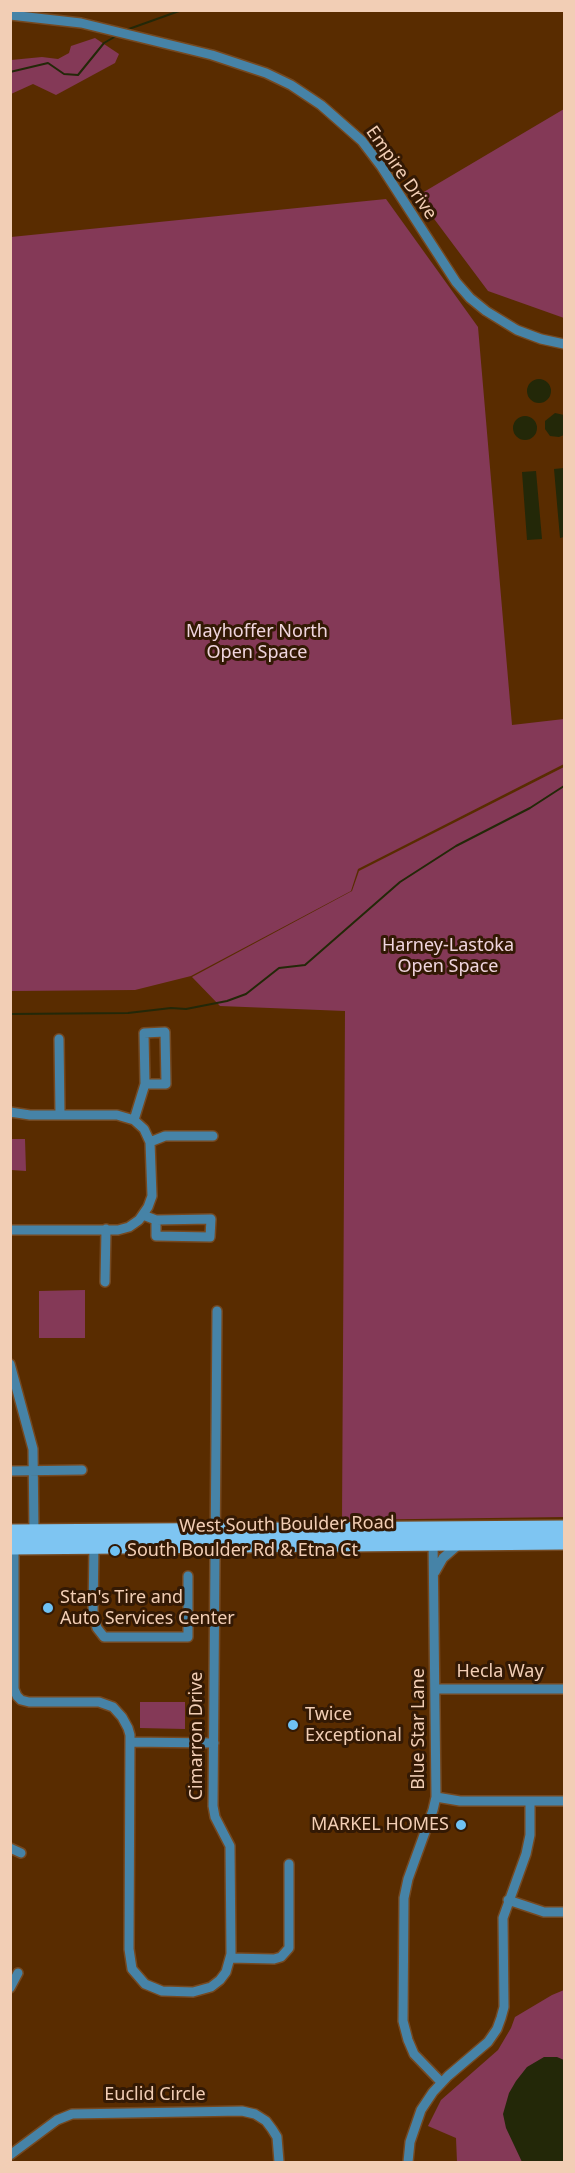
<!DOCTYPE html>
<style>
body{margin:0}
#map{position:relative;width:575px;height:2173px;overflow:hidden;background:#592c00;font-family:"Noto Sans",sans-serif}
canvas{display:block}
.frame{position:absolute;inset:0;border:12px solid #f2ceb5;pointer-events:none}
</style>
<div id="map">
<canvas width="575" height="2173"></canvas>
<div class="frame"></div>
</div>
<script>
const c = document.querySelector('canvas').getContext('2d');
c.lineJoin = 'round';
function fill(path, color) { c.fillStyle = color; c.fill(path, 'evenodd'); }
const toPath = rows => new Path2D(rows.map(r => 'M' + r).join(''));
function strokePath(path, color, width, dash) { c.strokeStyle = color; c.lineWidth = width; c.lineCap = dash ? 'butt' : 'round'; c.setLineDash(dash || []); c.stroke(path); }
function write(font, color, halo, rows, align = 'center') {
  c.font = font + ' "Noto Sans",sans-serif'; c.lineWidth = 6; c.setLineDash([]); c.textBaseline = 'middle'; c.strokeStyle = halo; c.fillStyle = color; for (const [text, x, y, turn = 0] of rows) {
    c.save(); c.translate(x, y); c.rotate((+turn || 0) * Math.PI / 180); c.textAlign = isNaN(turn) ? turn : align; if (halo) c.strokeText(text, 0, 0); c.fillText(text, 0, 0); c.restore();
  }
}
const green = toPath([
 [95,38,119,54,115,63,56,95,33,84,11,94,11,60,42,57,58,59,69,53,71,46],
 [564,109,564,318,488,291,417,196],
 [386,199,478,327,512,725,564,719,564,764,358,869,351,891,191,976,135,990,11,991,11,237],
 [564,767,564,1517,342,1520,345,1011,220,1006,192,977,352,891,359,871],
 [11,1139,25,1139,26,1171,11,1170],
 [85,1290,85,1338,39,1338,39,1291],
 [140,1702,185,1702,185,1729,140,1728],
 [564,1990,564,2162,457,2162,456,2138,428,2126,441,2100,498,2050,511,2028,515,2017,552,1995]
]);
const water = toPath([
 '527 391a12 12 0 1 1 24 0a12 12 0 1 1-24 0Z',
 [555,413,564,415,564,435,559,437,550,436,545,429,545,421],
 '513 428a12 12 0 1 1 24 0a12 12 0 1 1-24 0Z',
 [564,468,564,537,560,538,554,469],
 [536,471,542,539,527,540,522,472],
 [544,2057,557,2057,564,2060,564,2162,522,2162,506,2128,503,2114,509,2093,516,2081,527,2067]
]);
const stream = toPath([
 [126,30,182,10],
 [10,72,48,63,64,74,78,75,104,43,116,36],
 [10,1014,128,1013,171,1008,186,1009,227,1001,246,994,279,968,305,965,400,882,456,846,530,808,564,786]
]);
const minor = toPath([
 [10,15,81,23,212,55,266,73,291,85,321,105,362,141,381,166,456,282,470,298,486,311,517,330,541,339,564,344],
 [59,1039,60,1114],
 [10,1112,30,1115,117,1115,134,1120,144,1129,150,1142,152,1196,148,1207,139,1220,129,1227,118,1230,10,1230],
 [134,1120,145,1084,144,1033,165,1032,166,1084,145,1084],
 [150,1142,165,1136,213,1136],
 [143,1215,156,1220,211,1219,210,1237,156,1236,156,1220],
 [105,1282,106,1229],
 [10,1364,33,1449,34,1532],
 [10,1471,82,1470],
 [433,1539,436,1797,433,1810,408,1879,404,1898,403,2021,408,2040,414,2054,441,2082],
 [94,1544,93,1614,97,1628,104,1637,188,1637,188,1576],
 [14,1547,14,1689,17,1696,21,1700,29,1702,99,1702,113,1707,122,1717,128,1728,130,1735,129,1949,132,1969,145,1984,162,1991,193,1992,211,1987,220,1980,226,1972,231,1954,230,1846,215,1817,213,1806,217,1311],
 [435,1572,443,1558,459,1544],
 [436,1689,564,1689],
 [130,1742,214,1743],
 [436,1797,460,1801,564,1801],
 [10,1848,21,1853],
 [508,1900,544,1912,564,1912],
 [230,1958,274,1959,281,1957,289,1948,289,1864],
 [10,1988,18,1973],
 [10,2155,57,2120,72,2114,242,2111,255,2114,266,2121,272,2129,277,2137,279,2162],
 [408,2162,410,2142,421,2110,433,2092,448,2076,488,2042,497,2029,501,2018,504,2007,503,1918,526,1854,530,1835,530,1801]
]);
const primary = toPath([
 [10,1532,564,1528],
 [10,1547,564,1542]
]);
const markers = [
 [115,1551,6,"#6fc2f4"],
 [48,1608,6,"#6fc2f4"],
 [293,1725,6,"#6fc2f4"],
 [461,1825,6,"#6fc2f4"]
];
const streetNames = [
 ["Empire Drive",401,173,55],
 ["West South Boulder Road",287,1525,-1],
 ["Hecla Way",500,1672],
 ["Blue Star Lane",419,1729,-90],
 ["Cimarron Drive",197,1736,-90],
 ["Euclid Circle",155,2095]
];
const parkNames = [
 ["Mayhoffer North",257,632],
 ["Open Space",257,653],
 ["Harney-Lastoka",448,946],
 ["Open Space",448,967]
];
const poiNames = [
 ["South Boulder Rd & Etna Ct",127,1551],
 ["Stan's Tire and",60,1598],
 ["Auto Services Center",60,1619],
 ["Twice",305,1715],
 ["Exceptional",305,1736],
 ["MARKEL HOMES",449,1825,"right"]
];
fill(green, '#843957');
fill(water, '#232808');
strokePath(stream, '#232808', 2);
strokePath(minor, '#754921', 12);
strokePath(primary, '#754921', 18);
strokePath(minor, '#4683a7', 9);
strokePath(primary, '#7ec5f2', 15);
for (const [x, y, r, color] of markers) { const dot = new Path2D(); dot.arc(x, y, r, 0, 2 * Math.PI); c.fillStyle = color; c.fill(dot); strokePath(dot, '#331904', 2); }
write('18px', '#f2ceb5', '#331904', streetNames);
write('18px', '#f0d5de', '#331904', parkNames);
write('18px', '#f2ceb5', '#331904', poiNames, 'left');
</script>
